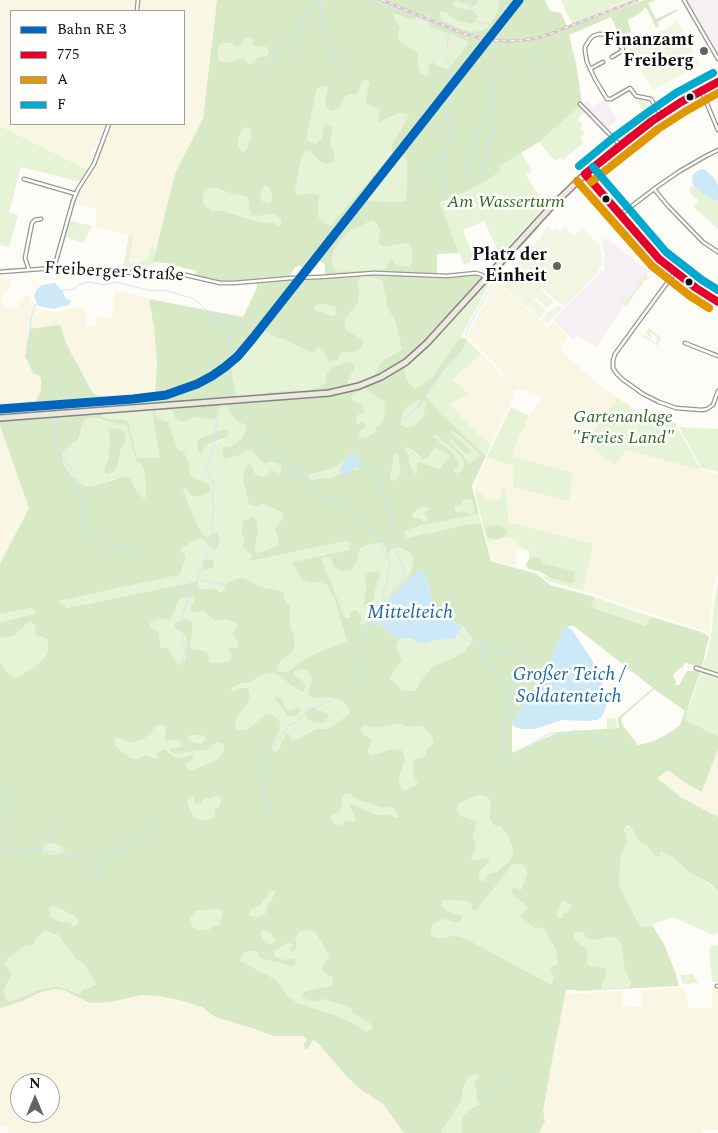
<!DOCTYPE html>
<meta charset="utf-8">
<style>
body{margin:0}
#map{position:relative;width:718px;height:1133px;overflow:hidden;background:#fdfcf7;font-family:Spectral,serif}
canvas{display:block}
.legend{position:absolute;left:10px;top:10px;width:175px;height:115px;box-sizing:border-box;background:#fff;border:1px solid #a0a0a0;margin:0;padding:6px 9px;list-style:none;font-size:15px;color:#111}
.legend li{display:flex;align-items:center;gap:10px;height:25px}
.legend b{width:25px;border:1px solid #a0a0a0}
.north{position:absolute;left:10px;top:1073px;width:50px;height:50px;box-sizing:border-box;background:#fff;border:1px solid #a0a0a0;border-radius:50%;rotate:0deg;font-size:14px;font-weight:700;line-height:20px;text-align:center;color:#111}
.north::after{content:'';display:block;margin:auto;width:18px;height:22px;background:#646362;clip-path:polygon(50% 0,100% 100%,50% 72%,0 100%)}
</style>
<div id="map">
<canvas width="718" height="1133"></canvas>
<ul class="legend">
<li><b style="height:6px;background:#0065bd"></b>Bahn RE 3</li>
<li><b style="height:6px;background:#e4002b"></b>775</li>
<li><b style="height:6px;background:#e09702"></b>A</li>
<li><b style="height:6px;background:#00a9ce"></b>F</li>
</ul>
<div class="north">N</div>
</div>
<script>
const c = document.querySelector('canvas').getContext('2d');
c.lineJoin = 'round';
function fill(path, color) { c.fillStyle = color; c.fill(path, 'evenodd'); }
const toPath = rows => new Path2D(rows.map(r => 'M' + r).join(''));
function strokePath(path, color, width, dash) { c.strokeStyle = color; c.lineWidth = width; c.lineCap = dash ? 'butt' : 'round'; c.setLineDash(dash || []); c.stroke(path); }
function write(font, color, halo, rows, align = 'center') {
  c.font = font + ' Spectral,serif'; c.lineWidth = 5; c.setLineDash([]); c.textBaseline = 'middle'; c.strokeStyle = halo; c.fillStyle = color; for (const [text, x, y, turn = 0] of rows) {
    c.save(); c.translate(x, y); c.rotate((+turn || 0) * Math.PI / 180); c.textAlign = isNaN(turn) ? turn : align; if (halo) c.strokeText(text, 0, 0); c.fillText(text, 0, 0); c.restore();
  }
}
const industrial = toPath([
 [686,0,718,0,718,57,694,14],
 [605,99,617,120,607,129,583,104,587,100,592,105,590,106,591,107],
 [606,238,649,271,624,304,597,347,577,336,573,340,554,321,554,319,598,275,600,271,605,270,604,262,605,253,602,242]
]);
const farmland = toPath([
 [0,0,136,0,135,11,11,11,11,124,107,124,101,138,92,152,94,155,93,158,88,170,0,126],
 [140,0,217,0,203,119,176,171,156,247,151,247,147,261,129,263,133,237,95,226,97,209,73,202,95,165,111,124,184,124,184,11,138,11],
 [0,278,12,279,11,286,5,293,1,300,4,306,17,308,24,294,30,296,31,301,41,310,58,312,79,307,87,315,87,325,95,326,96,316,112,319,115,291,129,293,149,299,154,328,157,362,154,392,149,394,109,397,101,397,94,394,81,372,69,347,63,335,61,326,30,329,28,336,25,356,32,372,39,375,41,379,41,390,36,401,0,404],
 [496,280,547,327,553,322,568,338,559,349,600,386,618,398,586,442,626,450,718,474,718,574,712,597,709,633,696,628,583,591,593,544,508,522,505,489,502,489,501,499,495,501,490,500,477,491,475,492,475,484,487,457,510,465,513,467,573,473,513,456,517,442,526,421,541,399,540,395,518,389,514,390,513,397,491,445,470,426,450,404,468,394,452,380,481,354,502,374,500,376,470,394,504,375,502,371,467,336],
 [0,426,29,508,0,564],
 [508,537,516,540,519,546,524,550,516,551,517,566,493,560,490,554,487,542],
 [718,749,718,817,682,798,656,778,668,770,684,782,702,792],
 [684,987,689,1008,713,1007,711,991,713,987,718,987,718,1129,703,1131,703,1133,539,1133,543,1127,543,1111,551,1066,565,993,569,994,622,991,623,1006,642,1007,642,990],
 [54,989,64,990,73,994,111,1002,141,995,158,996,179,1000,202,1007,215,1017,258,1030,273,1036,302,1036,308,1038,312,1044,313,1040,316,1041,349,1079,360,1089,383,1104,404,1133,8,1133,9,1128,5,1126,3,1126,0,1132,0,1008,20,1002,39,993],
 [20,1083,50,1083,50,1113,20,1113]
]);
const green = toPath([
 [477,0,499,0,498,11,489,25,484,30,471,32,454,26,441,19,440,12,443,12,456,20,453,3,456,1,461,3,477,4],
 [561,0,630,0,572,24],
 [394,13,413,19,422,15,427,15,430,18,429,26,469,42,449,68,445,69,439,66,433,62,430,64,429,72,427,76,421,74,418,66,418,53,398,39,398,33,400,27,396,22,393,14],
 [249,37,267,47,269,53,266,56,258,57,253,63,248,64,238,59,231,62,220,61,218,53,219,45,224,43,231,43],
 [367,80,370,84,366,97,380,108,380,122,389,117,401,113,405,113,409,117,393,142,391,147,392,153,330,226,323,222,318,216,319,195,312,193,297,195,295,191,302,156,307,151,311,152,319,161,330,145,333,128,324,125,321,139,315,144,307,140,308,130,317,89,321,85,328,87,326,96,343,99,349,94,359,90,362,81],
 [635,99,648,102,652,107,654,106,658,113,649,119],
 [581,105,586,111,577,119,583,125,580,128,585,133,580,138,583,143,563,160,561,158,555,161,539,142],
 [0,126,88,170,81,182,21,167,9,212,18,215,9,247,0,245],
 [245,127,250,129,251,136,247,148,244,152,238,148,238,139,241,132],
 [521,152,532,171,526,175,537,193,541,198,536,205,541,210,500,255,484,221,463,230,475,261,464,265,440,204,472,189,500,171,498,166],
 [399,156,403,156,407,158,406,201,396,202,376,201,368,200,367,198],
 [264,186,267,186,269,188,272,195,271,203,269,204,262,202,260,195,261,191],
 [694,186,706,196,718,201,718,229,694,207,699,201,691,194,689,188],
 [209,188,217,188,229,193,248,197,249,203,260,216,269,214,280,217,282,222,279,226,273,222,262,223,223,211,212,211,204,204,203,197,205,189],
 [68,220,92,226,83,243,65,236],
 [373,220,377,224,380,230,378,243,383,247,408,243,412,247,412,260,410,266,395,265,394,260,385,269,340,273,334,269,332,262,334,251,339,241,348,232],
 [129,236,133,237,129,263,147,261,151,247,156,247,153,265,147,267,123,268],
 [494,272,478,306,454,348,432,377,415,389,409,383,404,370,405,367,418,356,433,342,481,285],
 [646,275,648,275,647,280,643,281,643,284,634,294,632,299,630,300,628,304,625,306,619,295,618,294,620,293,619,295,626,301],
 [362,276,382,280,388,309,395,321,402,349,387,357,377,377,347,387,348,380,354,369,349,362,332,368,327,372,325,383,320,387,266,396,237,398,232,375,232,363,250,345,264,328,266,332,269,334,285,340,310,352,314,352,318,347,325,350,326,357,341,352,362,339,346,330,345,319,358,303,360,293,357,283],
 [316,304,324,304,335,307,338,314,333,316,324,312,317,312,314,309],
 [649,328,661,338,657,346,643,337,645,334,650,340,657,344,656,342,657,338,650,331,650,335,652,337,651,339,646,332],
 [467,339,481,354,452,380,469,394,450,404,470,426,491,445,486,456,442,415,426,396,445,369,462,351],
 [365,389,383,401,385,407,383,422,375,427,376,431,369,436,360,438,359,432,365,428,358,424,356,420,358,415,358,403,352,400,352,394],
 [155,398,155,405,0,417,0,410],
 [618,398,645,416,675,423,701,470,626,450,615,465,585,442],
 [418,400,422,404,425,401,426,402,423,417,414,426,406,428,401,425,402,413,406,408],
 [228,405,230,413,239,422,245,425,246,431,241,439,232,446,224,447,224,458,240,455,247,450,251,450,264,464,270,462,279,463,281,467,280,474,278,476,268,474,263,478,255,474,252,465,247,491,249,504,262,504,282,512,283,518,275,528,279,542,278,547,262,552,256,553,255,551,258,530,241,531,244,540,243,547,252,556,251,561,346,541,351,544,349,550,293,562,302,580,309,582,318,582,327,585,334,598,348,641,316,653,289,671,280,672,277,667,281,661,291,653,294,634,290,628,290,605,287,604,285,598,284,592,258,586,246,579,219,592,212,588,200,589,197,587,199,581,66,608,57,601,180,575,186,558,180,552,182,548,199,538,206,542,208,538,203,535,196,522,185,495,183,489,186,487,206,482,194,478,190,473,188,460,184,452,179,450,175,443,155,414,156,411,173,410,187,421,195,417,213,420,218,406],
 [224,429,226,438,218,442,204,446,198,439],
 [511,407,529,416,517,442,513,456,573,473,569,501,513,487,513,467,510,465,487,457],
 [152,409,156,438,160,458,137,458,128,421,121,419,109,419,102,417,101,413],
 [90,418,124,423,127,427,136,461,142,465,145,474,146,497,144,498,137,492,131,479,113,479,104,483,90,487,83,485,72,476,64,465,62,457,64,451,70,445,78,440,84,420],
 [108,429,125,442,104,470,110,451,110,441],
 [679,427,718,429,718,472,701,468],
 [452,431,480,454,479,457,469,465,450,442,450,440,452,439,464,452,467,447,452,434],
 [436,435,454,450,462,458,464,466,461,471,456,475,454,471,458,467,459,462,454,454,433,436],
 [408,447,417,455,429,456,434,448,438,449,450,456,439,469,420,462,416,463,418,472,415,474,409,466,409,457,405,448],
 [395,453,399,454,399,463,401,473,394,481,390,478],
 [346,460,341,466,340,474,339,475,331,478,322,478,312,480,309,479,309,475,327,470,340,464],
 [501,488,505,489,509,522,593,544,583,591,548,581,544,578,542,575,550,578,562,580,550,566,541,563,533,557,529,559,529,550,524,550,519,546,516,540,508,537,487,542,475,492,477,491,490,500,495,501,501,499,502,496],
 [471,499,474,505,474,512,469,514,465,512,456,512,454,509,456,505,460,505,464,500],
 [425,507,429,509,426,518,429,519,425,522,415,519,412,517,413,513,420,508],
 [479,514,481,523,469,524,407,538,406,537,405,531,419,526],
 [378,543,384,543,388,554,390,551,396,548,403,548,412,555,413,561,412,567,410,574,368,622,363,625,361,623,360,619,350,618,345,618,320,559,324,557,330,557,334,567,342,571,357,561,360,549,367,545],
 [364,575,380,576,375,590,374,599,368,608,367,605,364,604,366,584],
 [718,583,718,736,685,720,709,647,712,630,715,596],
 [194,597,195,600,204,611,215,621,225,619,235,622,237,626,238,646,234,648,232,657,229,661,218,663,210,662,208,654,192,649,190,645,192,623,177,630,184,632,187,640,185,661,180,665,174,659,170,650,161,649,156,630,151,629,148,624,178,601,183,598],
 [595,597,652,617,646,627,591,607],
 [31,608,34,610,35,615,0,622,0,614],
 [29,622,35,625,37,636,43,637,48,640,48,649,46,656,34,667,19,676,14,677,6,671,0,662,0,637,5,638,15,635],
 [462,626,473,640,465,651,452,659,435,665,421,680,415,691,402,690,390,678,402,661,396,645,400,639,409,638,413,640,429,642,434,640,454,639],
 [302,669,308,672,312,679,309,691,313,698,329,697,340,700,347,705,350,713,330,728,326,729,316,729,296,740,292,741,274,754,272,748,281,726,266,714,247,730,238,730,235,726,237,717,247,702,231,691,233,687,241,683,248,683,264,674,274,673,282,677,288,683,303,693,304,682,293,675,294,671],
 [616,718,617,728,607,729,607,719],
 [401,724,408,727,420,726,423,727,431,736,434,741,432,745,428,748,424,757,416,759,416,778,417,782,415,786,410,787,405,791,400,786,399,779,405,759,388,750,378,754,370,755,368,751,370,745,361,729,365,725,372,728],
 [157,725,165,726,166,732,183,742,183,746,177,748,176,754,199,750,207,750,213,743,219,742,224,745,223,752,218,759,192,770,186,767,185,763,191,761,191,755,180,758,173,757,169,752,157,756,157,759,154,757,146,755,136,759,130,758,116,746,114,742,115,737,119,738,151,733],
 [192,735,200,735,205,737,204,742,200,744,191,742,187,737],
 [346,793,351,795,356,799,383,808,392,806,398,816,396,819,388,815,377,815,352,804,356,820,354,822,347,820,341,825,333,823,331,818,332,814,342,805,343,796],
 [216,795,221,797,215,817,212,819,203,820,195,818,189,808,187,801,190,796,194,797,201,803,205,798,211,798],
 [479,795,488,797,491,806,489,817,493,825,499,827,507,834,512,846,513,853,510,860,484,881,479,880,479,872,487,864,491,861,487,858,476,860,471,858,476,847,473,837,477,821,460,816,457,810,459,805,471,798],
 [626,826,632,829,641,844,645,844,654,856,660,856,662,852,672,857,692,874,708,883,718,893,718,933,713,935,673,917,641,928,619,885,621,856,626,840,624,829],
 [51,843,62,847,65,850,63,852,55,855,42,852,45,844],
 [513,864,520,864,525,866,527,874,521,891,518,890,527,905,527,909,521,914,539,927,544,927,549,940,553,944,556,951,558,964,556,966,552,966,551,971,554,980,550,986,463,937,454,935,445,938,436,938,431,935,431,928,434,924,443,919,453,922,462,915,447,911,441,905,444,900,454,900,469,902,476,911],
 [274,891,275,893,271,899,266,913,256,917,249,915,250,910,261,905,270,892],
 [562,901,571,905,571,909,567,913,563,913,562,917,559,920,557,916,558,910],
 [52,907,61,909,73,915,79,920,77,925,72,927,60,922,51,917,49,911,50,908],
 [218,909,223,911,219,926,209,930,198,930,192,926,190,918,196,911],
 [262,930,270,933,275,939,272,944,266,944,264,941,261,934],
 [306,930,315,932,326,950,329,959,323,965,332,977,334,983,332,985,325,986,322,999,349,1007,354,1014,371,1024,372,1029,367,1032,361,1030,355,1024,335,1015,297,1003,286,994,282,986,239,961,243,953,252,951,258,952,275,962,285,964,291,966,295,965,295,960,292,958,285,960,274,956,274,952,287,943,297,947,296,939,297,933],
 [45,931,58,935,76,959,83,963,93,978,96,984,93,987,83,989,79,994,57,986,36,991,22,997,9,1001,6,998,4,990,11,975,5,965,6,960,23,947,27,945,31,946,34,943,36,938],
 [583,932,596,940,608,937,617,938,621,944,625,970,631,981,629,987,601,989,607,975,605,968,588,965,587,961,588,951,586,948,574,940,574,933],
 [714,945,718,946,718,982,712,982,709,951,711,946],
 [693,974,698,983,683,984,680,975],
 [476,1074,480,1076,475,1087,477,1094,477,1102,480,1104,472,1108,461,1129,462,1133,441,1133,442,1130,461,1102,464,1086,468,1077]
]);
const forest = toPath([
 [217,0,477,0,477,4,472,6,456,1,453,3,455,7,473,11,477,16,476,22,471,24,456,20,444,12,440,12,441,19,454,26,471,32,484,30,489,25,498,11,499,0,515,0,306,267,300,266,295,267,289,277,298,277,257,329,235,355,210,374,196,382,173,390,155,395,157,362,154,328,149,299,243,317,257,288,257,281,233,282,213,281,195,276,196,271,166,263,153,262,167,205,176,171,203,119],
 [394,13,413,20,422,15,427,15,430,18,429,26,469,42,449,68,445,69,439,66,433,62,429,64,429,72,427,76,421,74,418,66,418,53,398,39,398,33,400,27,396,22,393,14],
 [249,37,252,38,253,46,267,47,269,53,266,56,258,57,253,63,248,64,245,59,238,59,231,62,220,61,218,53,219,45,224,43,231,43,236,47,241,46,243,39],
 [367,80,370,84,366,97,367,104,380,109,378,120,380,122,389,117,401,113,405,113,409,117,393,142,391,147,392,153,330,226,323,222,318,216,319,195,312,193,297,195,295,191,302,156,307,151,311,152,319,161,326,164,332,163,335,155,330,145,333,128,328,124,324,125,321,139,315,144,307,140,308,130,317,89,321,86,328,87,326,96,325,106,331,111,340,108,343,99,349,94,356,95,359,90,362,81],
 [245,127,250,129,251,136,247,148,243,152,238,148,238,139,241,132],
 [264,186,267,186,269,188,272,195,271,202,269,204,263,202,260,195,261,191],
 [209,188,217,188,229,193,248,197,249,203,248,207,252,215,260,216,270,214,280,217,282,222,279,226,273,222,262,223,223,211,212,211,204,204,203,197,205,189],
 [520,0,545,0,550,11,561,13,568,28,644,0,656,0,648,3,656,19,677,9,677,11,658,22,659,26,656,28,646,7,640,13,628,20,631,32,621,36,619,34,611,17,569,35,572,48,576,63,582,103,581,105,539,142,499,166,501,171,472,189,440,203,459,253,437,254,437,277,451,278,476,275,480,277,481,280,414,353,392,368,377,377,376,373,379,366,387,357,396,353,402,349,395,321,388,309,382,280,362,276,357,283,360,293,358,303,345,319,346,330,362,339,363,346,355,352,341,352,337,360,328,362,324,350,318,347,314,352,310,352,285,340,269,334,266,332,264,328],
 [399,156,403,156,407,159,406,201,396,202,376,201,368,200,367,198],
 [373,220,377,224,380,230,378,243,383,247,408,243,412,247,412,260,410,266,395,265,394,260,391,259,385,269,340,272,334,269,332,262,334,251,340,241,348,232],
 [318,260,325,264,325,275,307,276],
 [324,304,335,307,337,314,333,316,324,312,317,312,314,308,316,305],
 [537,225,539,226,538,229,503,267,498,278,495,282,493,282,502,263],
 [57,325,61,326,63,335,68,347,90,388,94,394,104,397,103,399,0,406,0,404,36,401,41,390,41,379,39,375,34,374,32,371,25,356,28,337,30,329],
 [460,338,467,339,462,351,445,369,426,396,442,415,486,456,472,486,479,514,419,526,405,531,406,537,407,538,469,524,481,523,491,561,537,574,550,585,595,597,591,607,645,626,652,617,704,633,709,637,701,670,691,698,685,720,718,736,718,749,702,792,684,782,668,770,657,778,682,798,718,817,718,892,711,884,692,874,672,857,662,852,660,853,661,855,660,856,654,856,645,844,641,844,632,829,629,826,626,826,624,829,627,840,621,856,619,885,641,928,652,925,664,944,676,974,679,986,578,991,576,990,566,990,551,1066,543,1111,545,1121,539,1133,462,1133,461,1129,463,1116,472,1108,480,1104,477,1102,477,1094,474,1081,478,1079,480,1076,476,1074,468,1077,464,1086,461,1102,442,1130,441,1133,404,1133,383,1104,360,1089,349,1079,316,1041,313,1040,309,1047,307,1049,305,1049,304,1045,307,1038,302,1036,273,1036,258,1030,215,1017,202,1007,179,1000,158,996,141,995,111,1002,90,1003,64,990,54,989,39,993,20,1002,0,1008,0,662,6,671,14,677,19,676,34,667,46,656,48,649,48,640,43,637,36,636,35,625,29,622,15,635,5,638,0,637,0,622,35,614,34,610,31,608,0,614,0,564,29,508,0,426,0,419,101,413,102,417,109,419,121,419,128,421,137,458,160,458,156,438,152,409,332,395,356,389,371,384,405,366,404,370,409,383,415,389,432,377],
 [365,389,383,401,385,407,383,422,375,427,376,431,369,436,360,438,359,432,365,428,366,425,363,422,358,424,356,420,358,415,364,412,363,405,358,403,352,400,352,394],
 [418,400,420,401,417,406,418,408,424,401,426,402,423,417,414,426,406,428,401,425,402,413,406,408],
 [227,405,229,413,239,422,245,425,246,431,241,439,232,446,224,447,222,452,224,459,240,455,247,450,251,450,264,464,270,462,279,464,281,467,280,474,278,476,276,472,271,470,268,474,263,477,255,474,252,465,249,463,245,468,243,478,249,504,254,506,263,504,282,512,283,518,275,528,279,542,278,546,257,553,255,551,258,530,257,521,252,516,243,521,241,531,244,540,243,547,252,556,250,561,346,541,351,544,349,550,292,562,302,580,309,582,318,582,327,585,334,598,347,641,316,653,302,661,289,671,280,672,277,667,281,661,291,653,295,644,294,634,290,628,290,605,287,604,285,599,284,592,258,586,246,579,239,578,227,583,224,590,220,592,212,588,200,589,197,587,199,581,67,608,58,601,180,575,186,558,185,554,180,552,182,548,199,538,206,542,212,549,216,549,219,545,219,535,216,532,209,537,203,535,196,522,185,495,183,489,186,487,191,495,197,497,208,493,211,489,206,482,194,478,190,473,188,460,184,452,178,450,168,422,158,419,155,414,156,411,173,410,174,417,179,421,187,421,195,417,213,420,219,415,218,406],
 [90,418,101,419,120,425,124,423,127,427,136,461,142,465,145,474,146,497,144,498,137,492,131,479,125,476,104,483,90,487,83,485,72,476,64,465,62,457,64,451,70,445,78,440,84,420],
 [452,431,459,436,480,454,479,457,469,464,462,454,450,442,450,440,452,440,464,452,470,454,471,452,467,447,452,434],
 [436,435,454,450,462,458,464,466,461,471,456,474,454,471,458,467,459,462,454,454,433,436],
 [408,447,424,459,429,456,434,448,438,449,450,456,439,469,420,462,416,463,418,472,415,474,410,466,409,457,405,448],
 [353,453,358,461,357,469,349,471,345,474,340,474,331,478,322,478,312,480,309,479,309,475,334,468,346,460,349,456],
 [395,453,399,454,399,463,401,473,394,481,390,478],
 [471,499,474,505,474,512,469,514,465,512,456,512,454,509,456,505,460,505,464,500],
 [425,507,429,509,424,514,428,519,425,522,422,521,421,518,415,519,412,516,413,513,420,508],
 [378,543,384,544,388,555,390,551,396,548,403,548,412,555,413,561,412,567,410,574,368,622,363,625,361,623,361,615,356,610,351,612,350,618,345,618,321,559,324,557,330,557,334,567,342,571,351,570,357,561,360,549,367,545],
 [426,575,432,601,438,612,448,620,461,626,458,633,463,626,473,640,465,651,452,659,435,665,421,680,415,691,402,690,390,678,402,661,396,645,400,639,386,630,382,626,377,625,373,621,405,583],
 [194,597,195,600,190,608,193,612,204,611,215,621,225,619,235,622,237,626,233,634,234,637,238,641,238,646,234,648,229,648,232,657,229,661,218,663,210,662,208,654,205,651,192,649,190,645,193,623,187,619,179,621,174,625,177,630,184,633,187,640,185,661,180,665,174,659,170,650,166,647,161,649,158,631,150,628,149,624,157,618,169,620,173,615,178,601,183,598],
 [569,626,574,626,653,688,618,718,619,728,559,732,512,753,512,725,551,657,564,628,568,628],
 [686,663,696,666,696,668,693,671,687,671,679,685,676,685,676,682,673,675,680,668,683,667,684,664],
 [302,669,308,672,312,679,308,694,313,698,329,697,340,700,347,705,350,713,330,728,326,729,316,729,296,740,292,740,289,734,286,734,278,751,274,753,272,748,281,726,278,719,273,715,266,714,247,730,238,730,235,726,237,717,248,702,250,694,248,688,239,688,232,692,231,691,233,687,241,683,248,683,264,674,274,673,282,677,288,683,303,693,305,689,304,682,294,675,294,671],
 [654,689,685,711,680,725,671,732,654,741,638,745,623,726,621,718],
 [401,724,408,727,420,726,423,727,431,736,434,741,432,745,428,748,424,757,416,759,413,763,413,772,417,783,415,786,410,787,405,791,400,786,399,779,405,759,403,752,399,749,388,750,378,754,370,755,368,751,370,745,371,739,364,735,361,729,365,725,372,728],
 [157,725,165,726,166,732,164,737,166,741,175,739,183,742,183,746,177,748,171,748,170,751,176,754,199,750,207,750,213,744,219,742,224,745,223,752,218,759,192,770,186,767,186,763,191,761,194,757,191,755,180,758,174,757,164,749,157,753,157,759,146,755,136,759,130,758,116,746,114,742,116,737,130,743,143,739,151,733],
 [192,735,200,735,205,737,204,742,200,744,191,742,187,737],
 [346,793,351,795,356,799,379,807,383,808,392,806,398,816,396,818,388,815,377,815,352,804,350,806,356,820,354,822,347,820,340,825,333,823,331,818,332,814,337,813,340,810,342,805,343,796],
 [479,795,488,797,491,806,489,817,493,825,500,827,507,834,512,846,513,853,510,860,496,872,488,874,484,881,479,880,479,872,487,864,491,861,487,858,476,860,471,858,476,847,473,837,477,821,460,816,457,810,459,804,471,798],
 [190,796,194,798,194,802,196,804,201,803,205,798,211,798,216,796,221,797,219,806,214,810,215,817,212,819,203,820,195,818,189,808,187,801],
 [51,843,62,847,65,850,63,852,55,855,42,852,45,844],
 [513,864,520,864,525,866,527,874,521,890,518,890,515,887,511,889,512,894,527,906,527,909,521,914,521,917,536,929,544,927,549,940,553,944,556,951,558,963,556,966,551,966,551,971,554,979,551,985,463,937,454,935,445,938,436,938,431,935,431,928,434,924,443,919,453,922,459,922,462,918,462,915,447,911,441,905,444,900,454,900,469,902,472,905,471,909,476,911],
 [274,891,275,893,266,908,266,913,256,917,249,915,250,910,261,905,270,892],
 [562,901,571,905,570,909,567,913,563,913,562,917,559,919,557,916,558,910],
 [52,907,61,909,73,915,79,920,77,925,73,927,70,922,60,922,51,917,49,911,50,908],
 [218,909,223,911,219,926,212,926,209,930,198,930,192,926,190,918,196,911],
 [262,930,270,933,275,939,272,944,267,944,264,941,261,934],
 [306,930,315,932,326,950,329,958,323,965,322,971,332,977,333,983,332,985,304,992,302,998,316,1002,322,999,349,1007,354,1014,371,1024,372,1029,367,1032,361,1029,355,1024,335,1015,297,1003,286,994,282,986,274,979,240,961,243,953,252,951,258,952,260,958,275,962,285,964,291,966,295,965,296,960,292,958,285,960,274,956,274,952,287,943,292,944,290,950,292,952,297,947,296,939,298,933],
 [45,931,58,935,76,959,83,963,93,978,96,984,93,987,83,989,79,994,57,986,36,991,22,997,9,1001,6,998,4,990,11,975,9,969,5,965,6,960,23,947,27,945,31,946,34,943,36,938],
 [583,932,587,938,596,940,608,937,617,938,621,944,625,970,629,979,631,981,629,987,602,989,602,985,607,975,605,968,588,965,587,961,588,952,586,948,574,940,574,933],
 [349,362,354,363,354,369,348,380,347,387,334,390,266,396,266,394,269,392,305,390,320,387,325,383,327,372,332,367],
 [232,363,232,375,237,398,156,404,155,398,182,392,198,385,213,377],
 [108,429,119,429,125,433,125,442,121,448,118,462,114,471,106,474,104,470,108,458,110,441],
 [224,429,228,431,227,437,204,446,202,454,200,454,197,448,198,439],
 [492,525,497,525,505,528,507,531,503,538,494,539,488,538,486,532,486,527],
 [533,557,541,558,541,563,574,571,575,573,574,582,570,583,550,578,541,572,529,569,526,566,527,563,529,559],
 [205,560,213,560,214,562,213,568,203,570,202,562],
 [379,571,380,576,375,590,374,599,368,609,367,605,364,605,366,584,364,575,368,572],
 [277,696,282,699,286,710,291,710,299,707,301,711,295,716,288,716,275,699],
 [314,707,318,710,328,714,328,718,323,723,312,722,307,718,306,713,308,709]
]);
const pitch = toPath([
 [677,22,700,64,653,90,629,49],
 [547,226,553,231,556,228,561,232,564,227,575,236,582,227,599,245,601,252,601,265,596,275,565,307,543,289,527,307,500,283,542,236],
 [542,291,554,301,547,308,536,298],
 [534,300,546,310,539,318,528,307],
 [559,306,563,308,549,322,545,323,542,322,543,317,547,312,550,311,555,307]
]);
const water = toPath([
 [702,169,705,170,715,179,718,186,718,201,706,196,694,186,692,182,693,175,696,172],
 [55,283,63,292,66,299,71,300,69,304,67,306,63,306,54,309,38,306,34,296,37,289,42,285],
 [353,453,359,459,359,467,345,474,340,474,341,466,349,456],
 [420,570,423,570,426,575,432,601,438,612,448,620,461,626,455,639,434,640,429,642,421,643,409,638,400,639,386,630,382,626,377,625,374,625,372,623,392,598,405,583],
 [564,628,568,628,572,630,592,660,601,680,606,694,606,706,603,715,597,720,589,721,562,720,535,729,522,729,515,727,512,725,551,657]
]);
const stream = toPath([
 [372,0,388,7,401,10,426,21],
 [462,0,470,2,472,4,470,13,471,16,479,23,486,23,493,26,498,21],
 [321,4,320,11,324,22,323,26,327,34,334,42],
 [321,6,327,0],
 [427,21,443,28],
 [448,30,450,31],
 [478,39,480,39],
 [281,40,284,39],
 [491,41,514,41,546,37],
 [527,41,526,44,530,52,533,55,542,70],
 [337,46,334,55,339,68],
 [447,50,449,31],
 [446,58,452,68,449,74,450,80],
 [290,59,293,49,294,37,303,26,304,17,310,15,309,8,313,4,321,3,323,0],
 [551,68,558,65,560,67],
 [258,72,261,68,263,61,269,61,274,58,273,55,276,43],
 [448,98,450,95],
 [491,122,494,132],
 [489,143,487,142,492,136],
 [468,154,493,104,491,98,494,87,493,75,497,70,497,66,493,56,495,49,493,47,494,41],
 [468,155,466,158,465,163,467,170,473,176],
 [441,167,443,161,443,156,448,153,447,144,451,121,448,121,446,117,448,100],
 [421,168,432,158,443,156],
 [441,168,447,190],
 [483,170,490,140,494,133],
 [474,177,478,178],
 [418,180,421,169],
 [480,183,481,179,484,177,484,171],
 [447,192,450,198],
 [502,266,532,233,535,227],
 [0,269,25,268],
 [115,282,151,291,164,290,192,298,198,302,207,311,212,313,211,319,212,321,216,320,223,323,227,328,226,335,230,341,232,349,229,357,230,368,229,371,233,390,227,397],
 [60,291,65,290,72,290,79,285,88,282,107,285,114,282],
 [37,304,35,305,31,318,29,340,31,345,31,366,32,371,51,382,59,400,59,411],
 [212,313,243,322,254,323],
 [466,335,467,330,501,268],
 [423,398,436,379,457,354,461,347,461,345,464,338],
 [221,407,226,406,227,407,236,409,242,412,248,419,256,436,263,443,270,447,287,467],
 [59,415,54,435,62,455,77,480,77,487,83,504,85,514,82,539,116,547,141,549],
 [358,448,358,447,372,441,380,441,385,438,393,432,395,427,401,420,407,417,417,407,422,399],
 [359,451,364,459],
 [366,462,377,479,390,510,394,534,394,546,405,572,405,577,386,600],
 [291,468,294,469,318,496,322,499,342,504,351,510,357,520,376,532,381,538,382,547,390,563,387,582,383,592,383,597,385,600,365,623],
 [292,468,296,467,312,479,312,486],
 [198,580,233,586],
 [366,626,366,628,373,624],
 [458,633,469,641,473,640,479,646,488,651,514,653,537,665],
 [491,638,479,646,482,661,494,670],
 [362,645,362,631,365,627],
 [151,657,149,648,151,644,154,623,166,613,170,601,181,586,196,583],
 [182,666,185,648,181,629,182,616,200,572,204,565,212,534,213,515,214,508,213,502,213,482,207,473,206,466,214,449,214,439,216,434,216,415,214,410,215,408,219,408],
 [497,672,515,687,511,694,512,708,504,718,502,743,503,750,507,761,529,745,551,733,570,732,574,730,612,740],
 [270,818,266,801,266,795,263,783,261,767,267,761,270,744,281,737,289,725,296,722,307,712,310,711,324,703,337,698,349,690,355,683,360,682,361,669,364,659],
 [0,822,6,813,4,808,9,800,13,785],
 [0,847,27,851,35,849,63,854,82,860,91,866],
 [39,849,48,844,51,834,57,827],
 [92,866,106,881],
 [93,868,111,858,114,851,137,842,163,820],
 [487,1103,499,1085,503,1077,504,1074,506,1072]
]);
const minor = toPath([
 [684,0,718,59],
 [137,11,138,0],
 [612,57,622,51,623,49,611,35,599,34,593,36,590,39,585,47,585,51,587,62,595,79,607,99,611,99,630,88,636,96,651,99,661,115],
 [590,69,603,62],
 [702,92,718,130],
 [580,104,620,145],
 [24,179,76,194],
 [654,189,668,206,703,242,718,252],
 [620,215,658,186,680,171,706,156,718,150],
 [54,268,73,201,78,189,94,164,109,124],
 [29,270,25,258,32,223,35,220,41,219],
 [0,272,54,268,99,273,165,272,177,273,220,283,234,283,292,278,321,277,374,273,447,276,476,273,482,275,486,278],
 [675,272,615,354,613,360,613,368,617,374,622,379,643,394,659,402,676,408,702,410,707,409,713,405,718,391],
 [685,343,718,356],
 [696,668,718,675],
 [717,986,718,986]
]);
const tertiary = toPath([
 [585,174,639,237,659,259,696,288,718,302]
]);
const primary = toPath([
 [0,418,329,393,359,386,381,377,406,362,427,343,550,208,581,178,619,146,652,121,681,102,718,82]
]);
const rail = toPath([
 [382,0,464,34,489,40,506,41,524,40,542,37,637,0]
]);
const bus1 = toPath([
 [585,174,659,259,696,288,718,302],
 [585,174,652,121,681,102,718,82]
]);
const bus2 = toPath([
 [577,181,652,266,690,296,709,308],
 [591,182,658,129,686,111,718,93]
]);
const bus3 = toPath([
 [579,166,613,138,647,113,676,93,713,73],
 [593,167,666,252,702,280,718,290]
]);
const rail1 = toPath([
 [0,409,133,399,166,395,197,384,212,376,225,367,238,356,253,338,519,0]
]);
const markers = [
 [704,51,5,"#646362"],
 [690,97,4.5,"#111"],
 [606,199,4.5,"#111"],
 [557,266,5,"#646362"],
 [689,282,4.5,"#111"]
];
const poiNames = [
 ["Finanzamt",694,41],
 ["Freiberg",694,62],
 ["Platz der",547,256],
 ["Einheit",547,277]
];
const parkNames = [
 ["Am Wasserturm",506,203],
 ["Gartenanlage",623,418],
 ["\"Freies Land\"",623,439]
];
const streetNames = [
 ["Freiberger Straße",114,273,3]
];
const waterNames = [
 ["Mittelteich",410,614],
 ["Großer Teich /",569,676],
 ["Soldatenteich",569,698]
];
fill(industrial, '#f5f0f3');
fill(farmland, '#f9f7e4');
fill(green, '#e7f3d7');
fill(forest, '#d8eac5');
fill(pitch, '#f0f6e1');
fill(water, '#cde8f7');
strokePath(stream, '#cde8f7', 1);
strokePath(minor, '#979795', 5);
strokePath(tertiary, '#979795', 5.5);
strokePath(primary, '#858482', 8);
strokePath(minor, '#fffffe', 2.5);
strokePath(tertiary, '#fffffe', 3);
strokePath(primary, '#ede9dc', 5);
strokePath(rail, '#d9c6c7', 3);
strokePath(rail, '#fff', 1, [4]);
strokePath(bus1, '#e4002b', 8);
strokePath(bus2, '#e09702', 8);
strokePath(bus3, '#00a9ce', 8);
strokePath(rail1, '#0065bd', 9);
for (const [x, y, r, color] of markers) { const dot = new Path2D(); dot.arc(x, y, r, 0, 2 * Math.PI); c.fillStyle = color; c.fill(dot); strokePath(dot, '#fff', 2); }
write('bold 18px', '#111', '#fff', poiNames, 'right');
write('italic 18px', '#2f6b1f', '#fff', parkNames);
write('18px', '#111', '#fff', streetNames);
write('italic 19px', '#1768a6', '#fff', waterNames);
</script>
